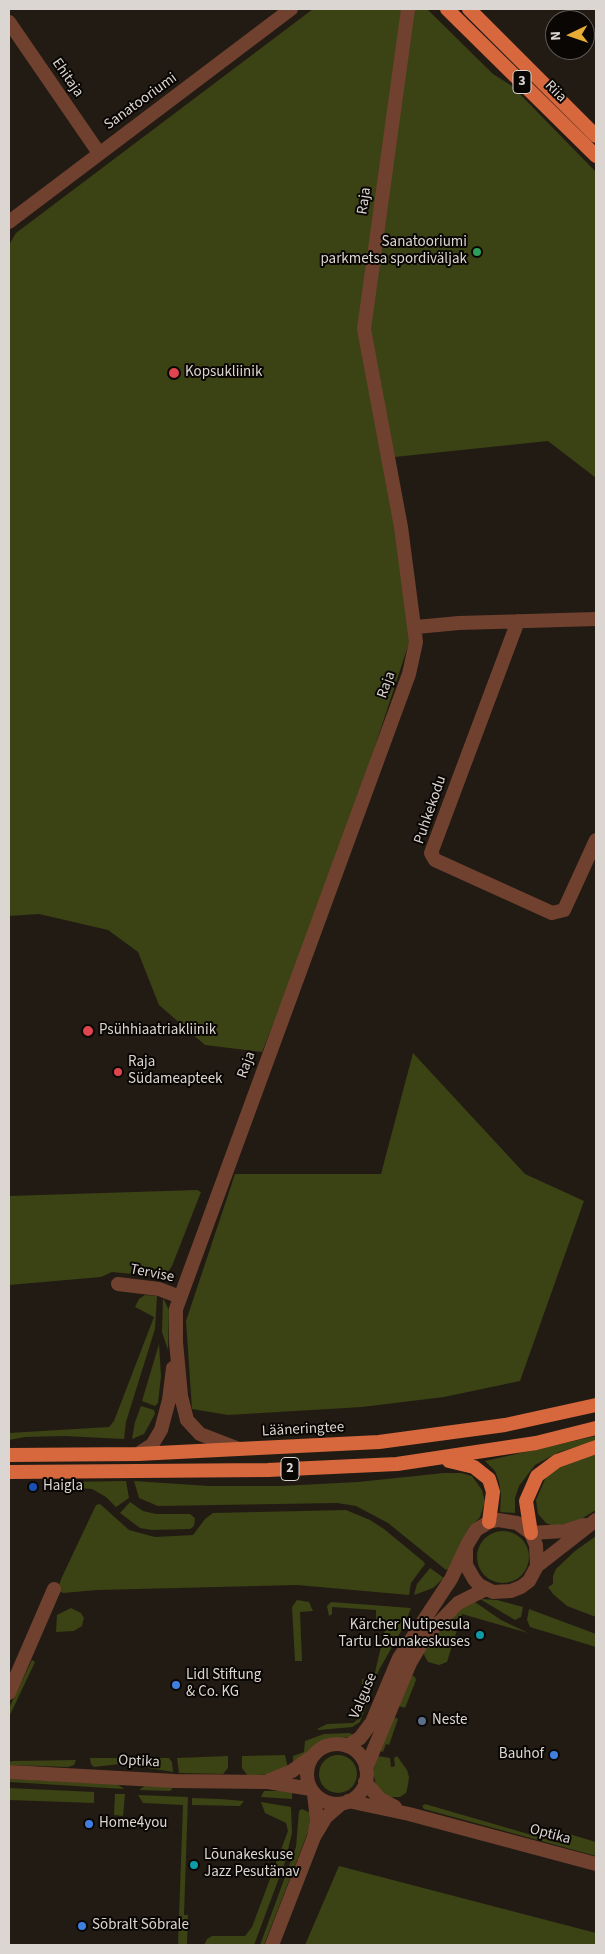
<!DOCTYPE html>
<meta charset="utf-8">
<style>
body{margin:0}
#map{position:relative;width:605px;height:1954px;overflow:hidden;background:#221b14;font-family:"Source Sans 3",sans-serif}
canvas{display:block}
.frame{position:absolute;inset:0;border:10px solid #dcd6d2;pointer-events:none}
.north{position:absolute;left:545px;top:10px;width:50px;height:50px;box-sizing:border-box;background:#090604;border:1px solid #5d5956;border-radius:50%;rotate:267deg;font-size:14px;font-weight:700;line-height:20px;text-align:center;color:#dcd6d2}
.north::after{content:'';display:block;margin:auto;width:18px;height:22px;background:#e6ac36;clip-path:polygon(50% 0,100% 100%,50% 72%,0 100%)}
</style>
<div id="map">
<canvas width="605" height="1954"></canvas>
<div class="frame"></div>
<div class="north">N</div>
</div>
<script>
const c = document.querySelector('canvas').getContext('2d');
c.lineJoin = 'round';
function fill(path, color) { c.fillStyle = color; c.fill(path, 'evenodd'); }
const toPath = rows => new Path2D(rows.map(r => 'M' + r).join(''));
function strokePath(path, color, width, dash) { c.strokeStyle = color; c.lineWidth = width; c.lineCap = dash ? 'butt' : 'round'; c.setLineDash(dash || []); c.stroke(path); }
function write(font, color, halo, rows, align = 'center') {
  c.font = font + ' "Source Sans 3",sans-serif'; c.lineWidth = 4; c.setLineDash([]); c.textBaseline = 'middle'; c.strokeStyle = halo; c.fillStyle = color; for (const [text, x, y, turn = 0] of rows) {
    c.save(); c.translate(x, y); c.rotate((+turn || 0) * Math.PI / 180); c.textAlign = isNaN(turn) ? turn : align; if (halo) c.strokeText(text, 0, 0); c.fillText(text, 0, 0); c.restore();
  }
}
const green = toPath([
 [313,9,427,9,493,74,512,86,596,172,596,478,548,441,385,458,411,637,361,789,293,976,262,1052,205,1045,159,1005,138,952,108,930,39,914,9,916,9,245,16,233],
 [413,1053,525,1174,584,1201,520,1381,444,1397,362,1407,228,1415,192,1409,186,1321,235,1174,381,1174],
 [197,1190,201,1192,172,1266,164,1277,112,1272,101,1277,9,1285,9,1196],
 [145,1295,157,1296,155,1329,126,1422,124,1439,64,1436,25,1437,9,1440,9,1433,109,1427,114,1421,154,1317,135,1307,139,1299],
 [163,1298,169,1310,168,1350,162,1332],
 [159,1344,161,1376,158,1403,155,1406,142,1401],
 [141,1406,154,1410,155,1414,144,1434,132,1439,135,1422],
 [596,1436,596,1441,559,1452,535,1465,519,1486,515,1498,515,1513,500,1512,501,1495,499,1482,495,1471,485,1461],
 [596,1454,596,1510,576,1522,553,1526,546,1523,538,1514,536,1500,546,1477,563,1465],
 [444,1473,461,1473,472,1476,482,1490,485,1502,480,1517,472,1526,448,1569,446,1570,388,1523,356,1506,337,1503,158,1506,139,1498,134,1481,209,1486,280,1486,358,1482],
 [126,1481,129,1498,116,1507,106,1497,92,1489,48,1486,65,1482],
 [130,1502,143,1511,156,1514,190,1514,195,1518,194,1526,190,1529,152,1530,140,1528,120,1513],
 [100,1504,129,1530,155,1537,193,1535,205,1519,213,1513,346,1510,370,1520,384,1529,424,1562,425,1564,411,1583,409,1595,297,1585,97,1590,63,1593,57,1590,62,1577,96,1505],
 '477 1557a26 26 0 1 1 52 0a26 26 0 1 1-52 0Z',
 [596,1536,596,1617,567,1606,553,1594,548,1587,553,1584,553,1576,556,1569,575,1551],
 [430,1568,444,1578,433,1588,414,1595,417,1584],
 [480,1599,497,1600,523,1607,521,1617,515,1620],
 [297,1600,309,1602,313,1611,300,1612,302,1661,295,1661,292,1607],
 [472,1600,501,1620,528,1633,462,1614,447,1662,439,1665,428,1662,423,1653,430,1641,455,1612],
 [331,1602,411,1608,405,1624,379,1670,360,1722,352,1727,319,1730,317,1729,327,1724,353,1723,362,1716,362,1679,373,1681,386,1625,376,1622,376,1610,332,1607,332,1614,329,1616,327,1606],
 [71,1608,81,1613,84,1618,82,1626,74,1631,56,1632,57,1615],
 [529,1609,596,1634,596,1647,530,1627,527,1620],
 [32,1660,35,1662,9,1717,9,1708],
 [411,1675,415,1677,416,1680,405,1708,399,1706],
 [394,1717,398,1719,389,1745,386,1744,383,1752,380,1751],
 [350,1733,354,1736,323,1742,293,1764,293,1756,304,1752,305,1741,324,1734],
 [285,1755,288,1768,271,1774,248,1776,242,1768,242,1756],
 '319 1774a19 19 0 1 1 38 0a19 19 0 1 1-38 0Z',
 [228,1756,228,1768,223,1774,179,1773,177,1758],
 [377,1756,390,1758,391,1767,395,1766,394,1758,397,1756,407,1770,409,1777,408,1785,406,1793,400,1797,388,1797,376,1786,373,1771],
 [90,1758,118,1758,119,1764,94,1767,91,1764],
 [135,1758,169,1758,172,1762,173,1772,136,1766],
 [76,1760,74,1765,68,1767,9,1765,9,1762,13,1761],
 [9,1779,117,1784,124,1789,10,1782],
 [145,1786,172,1787,172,1789,170,1791,139,1790],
 [9,1788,94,1792,94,1803,9,1800],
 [264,1791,292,1791,292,1799,261,1797],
 [115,1794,125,1794,123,1816,114,1815],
 [138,1795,188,1797,184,1915,188,1915,187,1945,178,1945,183,1805,143,1803],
 [192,1798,220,1799,244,1801,240,1806,192,1805],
 [261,1802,291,1807,292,1833,285,1862,254,1945,204,1945,207,1939,212,1936,245,1936,252,1927,288,1831,286,1823,265,1813],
 [425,1804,556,1842,559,1831,596,1842,596,1856,424,1809,422,1806],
 [302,1809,311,1813,308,1832,264,1945,260,1945,296,1847,299,1811],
 [339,1866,596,1933,596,1945,305,1945]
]);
const minor = toPath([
 [9,22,99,153],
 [9,222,291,9],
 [518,621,431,853,435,860,552,913,564,910,596,840],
 [416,627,459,623,596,619],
 [118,1284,159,1289,180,1297],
 [239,1449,200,1434,187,1420,181,1396,176,1342,176,1309,409,674,416,642,401,527,364,329,408,9],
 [138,1454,152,1445,161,1430,169,1400,173,1368],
 [531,1533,565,1531,584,1525],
 [537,1566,596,1520],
 [9,1693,54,1589],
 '307 1774a30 30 0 1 1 60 0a30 30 0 1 1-60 0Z',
 [347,1746,360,1738,372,1722,399,1658,451,1579,468,1543,476,1530,489,1522,498,1520,517,1523,531,1533,536,1545,537,1566,529,1581,521,1587,511,1591,493,1592,479,1585,474,1579,466,1565,466,1550],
 [366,1768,410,1663,426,1636,458,1603,486,1589],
 [9,1772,175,1781,268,1782,311,1789],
 [268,1781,292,1771,310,1758],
 [365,1782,380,1799,395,1807],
 [314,1794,317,1820,314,1837,326,1817,341,1804],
 [348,1801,409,1814,596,1864],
 [272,1945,314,1837]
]);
const trunk = toPath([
 [447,9,596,156],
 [469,9,596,136],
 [9,1455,138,1454,379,1442,505,1425,596,1405],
 [449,1461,474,1467,489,1479,493,1492,489,1522],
 [9,1472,268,1470,397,1464,536,1443,596,1428],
 [531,1533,526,1501,537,1476,557,1461,596,1447]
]);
const markers = [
 [477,252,5,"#2e9e5b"],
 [174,373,6,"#e0444e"],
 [88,1031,6,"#e0444e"],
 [118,1072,5,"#e0444e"],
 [33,1487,5,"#1a4fb4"],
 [480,1635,5,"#0f9aa8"],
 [176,1685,5,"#3f7fe0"],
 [422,1721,5,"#5c6f8a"],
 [554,1755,5,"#3f7fe0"],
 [89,1824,5,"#3f7fe0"],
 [194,1865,5,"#0f9aa8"],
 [82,1926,5,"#3f7fe0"]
];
const shields = [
 [522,82,18],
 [290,1469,18]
];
const shieldNames = [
 ["3",522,82],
 ["2",290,1469]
];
const streetNames = [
 ["Ehitaja",67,78,55],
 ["Riia",555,92,45],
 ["Sanatooriumi",141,102,-36],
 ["Raja",365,201,-82],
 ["Raja",387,685,-70],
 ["Puhkekodu",431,810,-71],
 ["Raja",247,1065,-70],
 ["Tervise",152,1274,11],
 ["Lääneringtee",303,1430,-3],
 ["Valguse",364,1696,-67],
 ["Optika",139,1762,3],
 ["Optika",550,1835,15]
];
const poiNames = [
 ["Sanatooriumi",467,243,"right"],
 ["parkmetsa spordiväljak",467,260,"right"],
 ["Kopsukliinik",185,373],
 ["Psühhiaatriakliinik",99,1031],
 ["Raja",128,1063],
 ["Südameapteek",128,1080],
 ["Haigla",43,1487],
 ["Kärcher Nutipesula",470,1626,"right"],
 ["Tartu Lõunakeskuses",470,1643,"right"],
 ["Lidl Stiftung",186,1676],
 ["& Co. KG",186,1693],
 ["Neste",432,1721],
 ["Bauhof",544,1755,"right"],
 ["Home4you",99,1824],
 ["Lõunakeskuse",204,1856],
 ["Jazz Pesutänav",204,1873],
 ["Sõbralt Sõbrale",92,1926]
];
fill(green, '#3b4214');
strokePath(minor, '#71412f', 14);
strokePath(trunk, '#d7683d', 14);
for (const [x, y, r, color] of markers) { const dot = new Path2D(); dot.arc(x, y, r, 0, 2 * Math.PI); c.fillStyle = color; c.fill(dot); strokePath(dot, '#090604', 2); }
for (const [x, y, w] of shields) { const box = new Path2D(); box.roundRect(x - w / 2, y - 11.5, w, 23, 4); c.fillStyle = '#090604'; c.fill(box); strokePath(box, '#dcd6d2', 1); }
write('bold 14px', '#dcd6d2', null, shieldNames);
write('15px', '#dcd6d2', '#090604', streetNames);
write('15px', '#dcd6d2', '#090604', poiNames, 'left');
</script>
